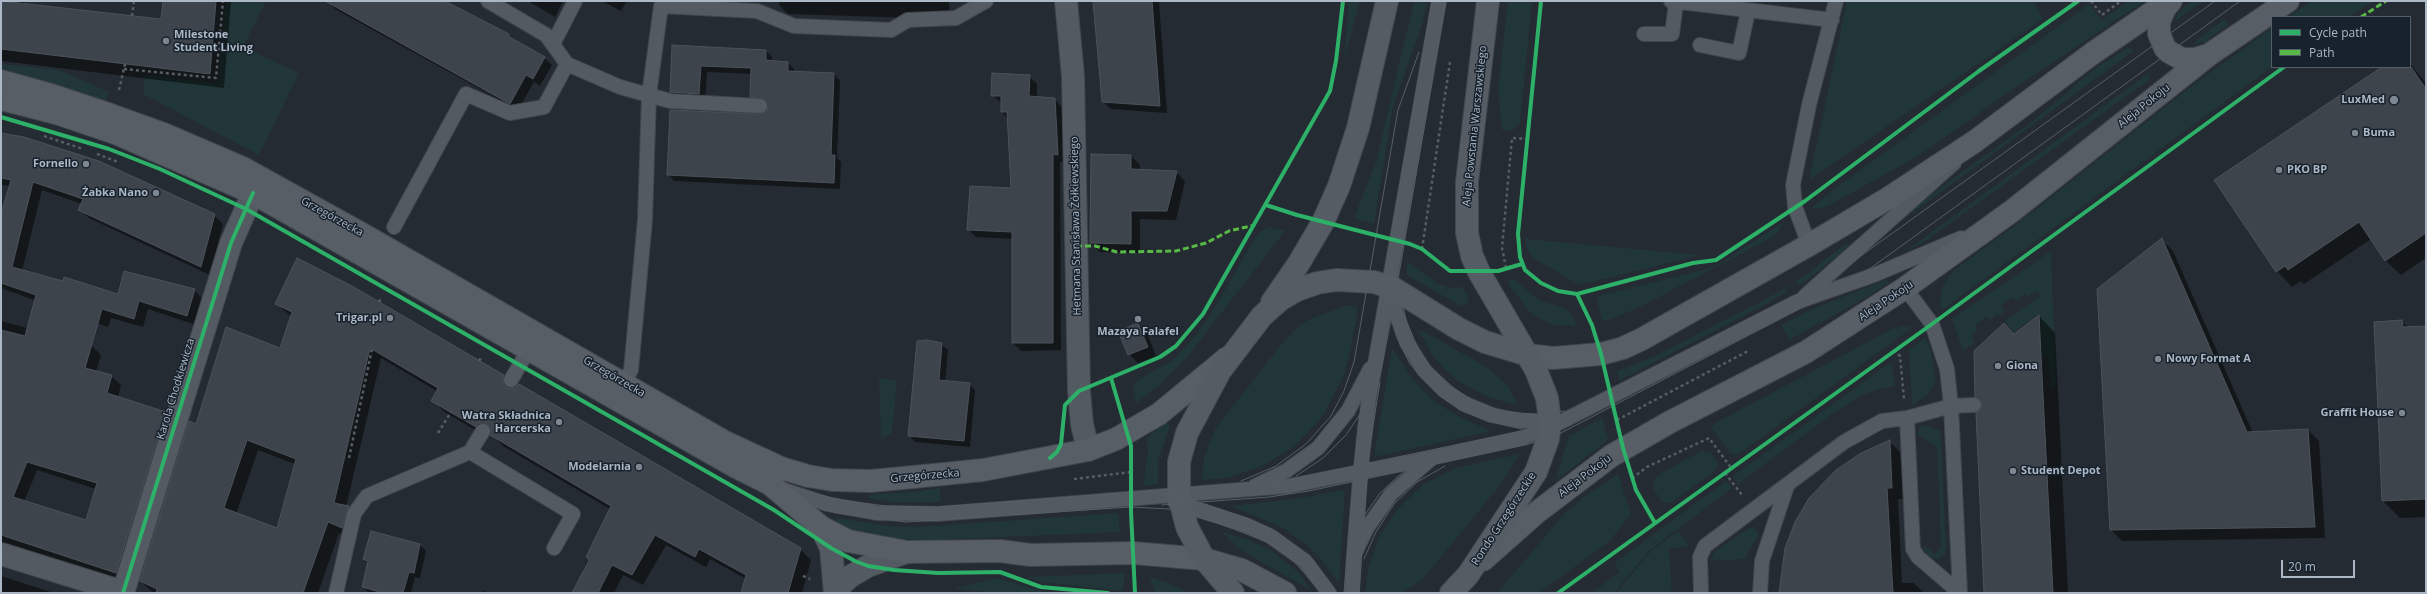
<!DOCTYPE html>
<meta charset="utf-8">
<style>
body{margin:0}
#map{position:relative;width:2427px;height:594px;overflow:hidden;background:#242b32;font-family:"Open Sans",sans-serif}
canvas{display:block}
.frame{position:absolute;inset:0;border:2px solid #acb8c6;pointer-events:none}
.legend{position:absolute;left:2271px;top:16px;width:140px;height:52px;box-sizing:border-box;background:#18222d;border:1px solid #535e6a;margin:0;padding:5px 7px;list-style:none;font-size:12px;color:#acb8c6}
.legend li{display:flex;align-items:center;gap:8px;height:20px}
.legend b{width:20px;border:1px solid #535e6a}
.scale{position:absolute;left:2281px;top:560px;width:74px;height:18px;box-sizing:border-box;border:2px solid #acb8c6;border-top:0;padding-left:5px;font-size:12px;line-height:14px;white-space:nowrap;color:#acb8c6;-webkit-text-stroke:3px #18222d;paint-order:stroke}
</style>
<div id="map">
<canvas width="2427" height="594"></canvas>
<div class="frame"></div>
<ul class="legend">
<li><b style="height:5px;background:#2db169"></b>Cycle path</li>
<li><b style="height:5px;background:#58b947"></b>Path</li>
</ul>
<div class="scale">20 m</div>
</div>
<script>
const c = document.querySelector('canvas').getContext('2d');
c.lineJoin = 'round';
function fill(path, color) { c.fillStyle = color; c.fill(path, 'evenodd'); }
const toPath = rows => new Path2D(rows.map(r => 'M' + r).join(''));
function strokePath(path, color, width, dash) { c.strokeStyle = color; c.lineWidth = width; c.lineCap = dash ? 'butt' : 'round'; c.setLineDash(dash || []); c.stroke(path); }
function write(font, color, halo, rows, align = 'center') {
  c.font = font + ' "Open Sans",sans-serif'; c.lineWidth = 3; c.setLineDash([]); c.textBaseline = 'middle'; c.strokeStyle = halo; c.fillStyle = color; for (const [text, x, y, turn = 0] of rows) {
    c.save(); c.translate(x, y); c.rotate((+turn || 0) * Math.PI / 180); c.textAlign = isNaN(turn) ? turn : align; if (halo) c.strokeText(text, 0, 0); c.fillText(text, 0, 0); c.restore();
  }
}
const green = toPath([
 [225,1,266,1,243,47,299,73,259,155,143,94,145,75,218,83],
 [1349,1,1360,1,1344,60],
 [1414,1,1427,1,1423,22,1393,106,1374,224,1354,218,1376,162],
 [1508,1,1532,1,1520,123,1512,131,1502,130,1498,88],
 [1847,1,2034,1,2043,19,1809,180],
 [2128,1,2145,1,2016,87,1920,155,1828,206,1818,209,1811,208,1837,187,2089,4,2102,20],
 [2192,1,2203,1,2175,21,2179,11],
 [2312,1,2374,1,2349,17,2288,17],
 [2224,19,2228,25,2205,42,2192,44],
 [2272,28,2272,67,1942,310,1940,301,1943,285,1953,271,2034,211,2190,87],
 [2128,48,2135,50,1888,231,1915,206,2034,120,2099,65],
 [1,64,59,70,109,92,104,102,1,72],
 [2150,72,2149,80,1923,243,1903,253],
 [1782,223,1779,231,1773,237,1636,309,1603,322,1597,302,1599,296,1714,267],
 [1269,227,1285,231,1188,356,1161,384,1136,403,1133,389,1136,381,1173,360,1195,336,1212,312,1259,232],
 [1525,237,1527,239,1700,255,1588,283,1578,284,1533,258,1527,249],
 [1846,243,1849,244,1848,248,1805,282,1799,285,1797,282,1786,289,1787,292,1768,303,1619,381,1617,371,1655,356,1779,292,1810,272],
 [2051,251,2056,385,2051,391,2048,358,2042,358,2040,313,2014,332,2005,321,2040,296,2036,291,2028,297,2025,294,2016,301,2013,297,2001,306,2005,311,1999,316,1997,314,1990,320,1987,316,1975,325,1978,330,1971,336,1975,342,1963,351,1952,319],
 [1407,261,1438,284,1450,288,1463,287,1468,297,1468,302,1464,305,1459,305,1407,275],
 [1514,278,1538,300,1564,308,1572,315,1577,326,1554,325,1535,316,1527,309,1507,282],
 [1886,280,1890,282,1865,298,1789,340,1781,325,1814,308],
 [1348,305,1356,307,1358,309,1352,343,1345,373,1323,416,1294,447,1262,466,1227,478,1202,480,1204,458,1215,429,1283,342,1301,324,1312,318],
 [1903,326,1912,328,1739,454,1733,455,1729,452,1710,426,1892,329],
 [1421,330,1488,368,1508,386,1517,403,1515,405,1486,396,1458,381,1444,369,1434,357,1419,331],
 [1925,338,1930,348,1936,380,1928,395,1912,405,1909,350],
 [1392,348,1414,381,1434,401,1459,417,1492,431,1374,457],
 [1891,362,1895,386,1879,389,1861,396,1834,413,1738,484,1733,476],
 [879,378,897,380,892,433,881,439],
 [1602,418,1608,440,1558,479,1557,475,1569,436],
 [1166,423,1170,426,1158,460,1158,484,1143,486,1148,449,1146,438],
 [1927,425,1940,431,1941,440,1946,549,1945,554,1937,559,1927,556,1922,545,1936,554,1941,546,1937,447,1917,434,1920,427],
 [1701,451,1711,453,1718,464,1715,471,1671,503,1662,502,1654,490,1654,482,1658,475],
 [1519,454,1501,484,1422,580,1402,593,1365,593,1369,566,1379,537,1395,512,1415,492,1426,483,1456,468],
 [1618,474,1631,514,1610,541,1539,593,1497,593,1564,514,1584,497],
 [1726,481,1732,488,1650,550,1614,593,1591,593,1620,572,1614,563],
 [940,488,941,502,893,502,871,499,869,497,871,494,914,492],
 [1345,490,1339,584,1325,564,1307,545,1283,528,1231,506,1294,499],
 [1118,513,1120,532,934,540,885,539,859,534,833,522,837,518,895,527,918,527],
 [1753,527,1758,532,1758,536,1747,554,1746,559,1710,561,1714,552,1747,529],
 [1678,531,1689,545,1687,547,1669,548,1672,593,1616,593,1651,551],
 [1224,532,1249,540,1274,552,1298,572,1312,591,1237,548,1223,533],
 [1125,573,1123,591,1042,582,1026,577],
 [1150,577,1171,584,1188,593,1155,593],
 [997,578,1042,591,1041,593,1001,593,953,589]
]);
const shadow = toPath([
 [1,1,26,1,24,4,162,20,164,1,231,1,224,88,1,61],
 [328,1,443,1,508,35,544,58,552,65,540,86,534,82,518,110,335,9],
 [528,1,563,1,555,17],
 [602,1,626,1,626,2,621,11],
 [779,1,949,1,950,19,788,14,779,5],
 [1094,1,1159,1,1167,113,1111,109,1103,102],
 [673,46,766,51,772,57,772,62,788,63,794,69,794,73,834,74,840,81,837,158,841,162,840,189,674,181,668,174,768,112,769,104,757,103,751,97,752,74,707,72,705,100,677,98,671,92],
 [2410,64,2426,83,2426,258,2401,275,2385,260,2371,239,2304,284,2301,281,2292,287,2277,271,2216,180,2384,67,2410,67],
 [1029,76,1037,84,1037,98,1054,99,1062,107,1065,162,1060,162,1061,350,1021,351,1013,343,1013,239,976,237,968,229,1012,189,1008,119,1002,112,1002,103,992,95],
 [1,134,214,215,223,224,210,275,89,218,80,209,82,204,42,190,22,271,118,295,194,290,203,299,196,325,148,309,143,327,111,318,108,327,1,288,1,218,10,186,1,185],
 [1131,156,1140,165,1140,171,1176,172,1185,181,1176,220,1140,219,1140,253,1100,252,1091,243],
 [2162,240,2173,251,2253,433,2308,430,2319,441,2325,538,2122,541,2111,530],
 [276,304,503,376,514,387,513,390,800,549,811,560,802,593,742,593,746,579,710,559,706,567,666,545,643,585,623,575,614,593,573,593,610,509,503,446,491,434,487,437,443,411,433,400,437,391,381,358,346,507,359,518,353,538,339,533,318,593,152,592,141,581,197,425,280,349,292,317],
 [258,450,295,464,277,529,236,514],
 [2039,316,2055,333,2068,593,1985,593,1983,403,1976,396,2014,335],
 [1,321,91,345,101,355,96,372,111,376,121,385,118,397,165,413,175,422,125,582,1,542],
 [37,470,96,489,86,521,24,502],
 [2402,322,2408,327,2426,327,2426,517,2400,518,2383,501],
 [1138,324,1147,333,1156,356,1138,363,1129,354],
 [941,344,948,350,945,382,969,384,975,390,970,447,915,442,909,435],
 [1889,441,1900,452,1903,499,1898,499,1902,583,1914,583,1924,593,1781,593],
 [372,532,420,545,426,551,420,578,415,577,411,593,369,593,363,587,368,563,364,559],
 [1,576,54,593,1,593],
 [482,591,490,593,482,593]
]);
const building = toPath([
 [1,1,161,19,163,1,216,1,210,74,1,49,1,1],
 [325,1,445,1,509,34,508,36,545,57,533,79,526,75,510,104,325,1],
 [1093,1,1152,1,1160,106,1102,102,1093,1],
 [672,45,766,50,766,60,788,62,788,71,834,73,831,155,835,155,834,183,667,175,670,110,760,114,767,111,768,106,764,99,750,97,751,68,701,66,699,94,670,92,672,45],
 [2382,67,2411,67,2426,89,2426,233,2385,261,2359,222,2288,270,2285,266,2276,272,2214,180,2382,67],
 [992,73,1030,75,1029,96,1055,98,1058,155,1053,154,1053,343,1012,343,1012,232,967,230,970,186,1011,188,1007,112,1001,112,1001,96,991,96,992,73],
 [1,133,24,137,99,161,215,214,201,267,78,210,83,199,33,182,12,267,63,281,64,277,118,294,124,271,195,289,187,316,139,301,134,319,102,309,85,368,112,375,107,393,166,412,116,573,1,535,1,330,25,336,36,295,1,283,1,214,11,180,1,178,1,133],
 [27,462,97,483,86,520,13,497,27,462],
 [1091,154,1131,155,1131,169,1177,171,1167,211,1131,211,1131,244,1090,243,1091,154],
 [2162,238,2247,432,2308,429,2315,527,2110,530,2097,289,2162,238],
 [297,258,352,286,504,375,503,380,507,388,515,388,519,384,801,548,788,593,741,593,746,575,699,549,695,557,655,535,632,575,612,565,598,593,572,593,589,560,586,557,611,506,490,435,491,427,487,424,479,423,476,427,431,401,438,388,370,348,334,503,349,506,342,528,328,522,303,593,156,593,157,589,140,581,189,421,196,424,226,327,280,348,292,312,275,304,297,258],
 [247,440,296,459,277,528,224,508,247,440],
 [2039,315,2053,593,1984,593,1976,413,1981,409,1982,405,1981,400,1975,397,1974,351,2004,323,2014,334,2039,315],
 [2402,320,2403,327,2426,326,2426,499,2382,501,2374,322,2402,320],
 [1138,323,1148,347,1128,355,1118,331,1138,323],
 [927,340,942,343,939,380,970,383,964,441,908,436,917,341,927,340],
 [1890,440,1892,488,1887,488,1893,593,1779,593,1785,548,1795,522,1809,498,1836,470,1861,453,1890,440],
 [371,531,420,544,414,573,409,572,403,593,383,593,362,587,368,561,363,559,371,531]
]);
const path = toPath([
 [2091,1,2102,15,2121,1],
 [132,16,134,1],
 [124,69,216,78,223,1],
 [119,90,125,64],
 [44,136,83,149],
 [97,154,118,162],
 [1422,249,1450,62],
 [1506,268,1502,248,1512,138,1527,139],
 [379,302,381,298],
 [1894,350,1900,356,1904,399],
 [479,361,482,357],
 [1617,420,1748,351],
 [438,433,451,412],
 [349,458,372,349],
 [1725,473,1742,495],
 [1632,478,1647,467,1709,438,1732,469],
 [1074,479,1131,472],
 [803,576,810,579]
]);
const lane = toPath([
 [488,1,546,35,567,64,620,87,670,101,760,106],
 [1671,1,1832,20],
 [661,6,757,11,794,26,891,30,908,20,956,18,986,1],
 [1644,34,1672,34,1676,3],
 [553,44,575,1],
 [1700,45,1739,53,1748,11],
 [394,227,466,94,510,113,544,107,567,64],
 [1809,245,1795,207,1793,185,1809,105,1836,1],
 [1393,288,1396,313,1407,343,1424,370,1444,390,1463,403,1492,415,1521,421,1557,421],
 [1905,288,1932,324,1947,369,1951,406,1960,593],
 [1805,296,1954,163],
 [511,380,529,349],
 [624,383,631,370,645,220,649,95,661,6,665,1],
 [1907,418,1913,549,1918,557,1960,593],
 [470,452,483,431],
 [1255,486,1286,471,1318,448,1348,411,1370,369],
 [784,490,827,504,877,513,938,514,1289,486,1421,460,1522,438,1549,428,1797,302,1874,275,1961,238],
 [1175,502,1248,526,1270,536,1305,561,1329,593],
 [1354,555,1361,466,1369,398,1439,1],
 [336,593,354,514,367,496,470,452,573,514,554,548],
 [1352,593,1354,555,1367,528,1391,494,1432,458],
 [1701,593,1700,557,1705,546,1844,442,1882,421,1907,418,1951,406,1974,405],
 [1760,593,1762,561,1787,486]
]);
const street = toPath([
 [1066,1,1073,76,1079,391,1082,424,1088,450],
 [821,527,831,548,835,593],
 [1,554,123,592],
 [836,589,851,576,868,566,907,552],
 [123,593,231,243,253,193]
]);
const secondary = toPath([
 [2171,1,2165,8,2159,22,2159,34,2165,48,2169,52,2182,59,2195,59,2208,55],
 [1,81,48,94,111,115,164,134,243,168,364,235,725,442,781,468,808,476,832,480,871,481,944,474,983,470,1088,450,1116,439,1159,414,1227,358],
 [1,99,56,113,115,133,253,193,736,467,770,484,821,527,848,541,907,552,1000,551,1031,555,1133,553,1204,559],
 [1528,355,1553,358,1601,354,1623,348,1642,339,1809,245,1887,199,1974,142,2093,53,2169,1],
 [1483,560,1536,513,1611,456,1670,422,1806,352,1905,288,2012,211,2210,54,2288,1]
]);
const primary = toPath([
 [1272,302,1299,263,1323,222,1339,186,1358,128,1387,1],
 [1204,559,1242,570,1285,593],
 [1233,593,1204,559,1187,527,1179,496,1179,462,1187,433,1220,371,1262,316,1280,300,1297,290,1317,283,1336,280,1374,282,1393,288,1459,329,1485,342,1528,355],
 [1451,593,1468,575,1536,472,1548,439,1550,421,1547,398,1536,370,1479,272,1472,256,1467,233,1467,182,1488,1]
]);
const tram = toPath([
 [1,93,53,107,117,128,234,178,758,473,805,491,840,500,886,506,937,507,1283,481,1527,430,1545,424,1815,285,1851,263,2215,1],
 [1,104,54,118,113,138,230,187,293,220,746,479,784,497,837,513,906,522,1131,507,1169,509,1221,524,1270,543,1292,559,1322,593],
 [1385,287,1396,335,1410,364,1422,378,1440,396,1460,410,1487,421,1522,429],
 [1400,287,1406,321,1418,348,1431,368,1456,390,1474,401,1500,411,1541,415,1565,411],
 [1538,429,1570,425],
 [1296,476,1323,458,1346,435,1367,404,1380,374,1391,320,1446,1],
 [1241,481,1276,466,1306,444,1331,416,1344,391,1354,362,1398,110,1419,52],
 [1165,494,1189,499,1247,518,1277,532,1313,560,1337,593],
 [1252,495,1282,483],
 [1162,505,1269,497,1309,491,1529,444,1557,435,1820,298,1868,270,2240,1],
 [1351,549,1364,516,1380,493,1404,471,1432,453],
 [1364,559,1376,532,1394,504,1417,482,1445,466],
 [1344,593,1358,426,1432,1],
 [1359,593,1369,451,1380,382]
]);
const quiet = toPath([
 [2361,17,2386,1],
 [1076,246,1095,246,1117,252,1176,251,1206,243,1229,231,1255,225]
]);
const cycleway = toPath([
 [1541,1,1518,234,1520,257,1525,270,1541,283,1558,291,1577,294,1592,325,1601,354,1623,448,1636,490,1655,523],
 [1,117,109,149,160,169,246,209,774,510,831,548,855,561,868,566,894,570,938,573,1000,572,1041,587,1108,593],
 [1266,205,1297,215,1410,244,1422,249,1450,271,1498,271,1522,264],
 [1577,294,1693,263,1716,260,1805,201,1979,71,2078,1],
 [1111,378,1131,446,1131,512,1135,593],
 [1050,458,1057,452,1061,444,1065,405,1079,391,1160,357,1176,346,1203,314,1330,91,1336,61,1343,1],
 [123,593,231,243,253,193],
 [1558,593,1932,324,2284,67]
]);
const markers = [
 [166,41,4,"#7c8792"],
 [2394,100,5,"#7c8792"],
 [2355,133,4,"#7c8792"],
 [86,164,4,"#7c8792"],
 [2279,170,4,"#7c8792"],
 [156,193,4,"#7c8792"],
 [390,318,4,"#7c8792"],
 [1138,319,4,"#7c8792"],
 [2158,359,4,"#7c8792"],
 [1998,366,4,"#7c8792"],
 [2402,413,4,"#7c8792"],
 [559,422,4,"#7c8792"],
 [639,467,4,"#7c8792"],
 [2013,471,4,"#7c8792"]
];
const poiNames = [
 ["Milestone",174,35,"left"],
 ["Student Living",174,48,"left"],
 ["LuxMed",2385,100],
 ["Buma",2363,133,"left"],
 ["Fornello",78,164],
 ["PKO BP",2287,170,"left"],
 ["Żabka Nano",148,193],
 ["Trigar.pl",382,318],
 ["Mazaya Falafel",1138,332,"center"],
 ["Nowy Format A",2166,359,"left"],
 ["Giona",2006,366,"left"],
 ["Graffit House",2394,413],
 ["Watra Składnica",551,416],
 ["Harcerska",551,429],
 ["Modelarnia",631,467],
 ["Student Depot",2021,471,"left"]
];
const streetNames = [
 ["Aleja Pokoju",2144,106,-39],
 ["Aleja Powstania Warszawskiego",1475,126,-84],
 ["Grzegórzecka",332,217,29],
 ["Hetmana Stanisława Żółkiewskiego",1076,226,-91],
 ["Aleja Pokoju",1886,301,-34],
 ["Grzegórzecka",614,377,30],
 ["Karola Chodkiewicza",176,389,-73],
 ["Grzegórzecka",925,476,-5],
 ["Aleja Pokoju",1585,476,-37],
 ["Rondo Grzegórzeckie",1504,519,-57]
];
fill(green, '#213638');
fill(shadow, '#0007');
fill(building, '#3e444b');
strokePath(building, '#4b525a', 1);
strokePath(lane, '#40464c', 16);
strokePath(street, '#40464c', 24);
strokePath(secondary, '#40464c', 24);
strokePath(primary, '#41484f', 24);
strokePath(path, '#565d64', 2.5, [3, 3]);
strokePath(lane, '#545a62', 14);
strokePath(street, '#545a62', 22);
strokePath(secondary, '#585e66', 22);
strokePath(primary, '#565c63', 22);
strokePath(tram, '#575e64', 1);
strokePath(quiet, '#58b947', 3, [6, 3]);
strokePath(cycleway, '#2db169', 4);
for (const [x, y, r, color] of markers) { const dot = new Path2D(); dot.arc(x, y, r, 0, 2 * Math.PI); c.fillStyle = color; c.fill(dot); strokePath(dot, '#18222d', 1.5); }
write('bold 11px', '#acb8c6', '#18222d', poiNames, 'right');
write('11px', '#acb8c6', '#18222d', streetNames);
</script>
